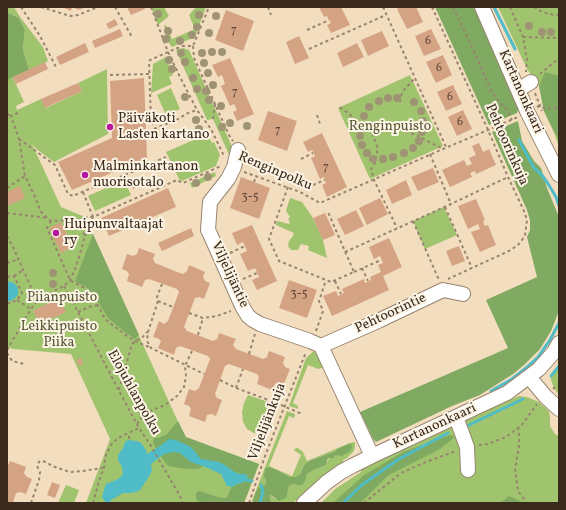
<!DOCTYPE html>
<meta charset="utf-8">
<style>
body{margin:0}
#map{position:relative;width:566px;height:510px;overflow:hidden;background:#f3ddbf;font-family:Vollkorn,serif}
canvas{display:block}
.frame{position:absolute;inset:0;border:8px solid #3b2a1e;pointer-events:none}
</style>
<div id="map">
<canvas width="566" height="510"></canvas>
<div class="frame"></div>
</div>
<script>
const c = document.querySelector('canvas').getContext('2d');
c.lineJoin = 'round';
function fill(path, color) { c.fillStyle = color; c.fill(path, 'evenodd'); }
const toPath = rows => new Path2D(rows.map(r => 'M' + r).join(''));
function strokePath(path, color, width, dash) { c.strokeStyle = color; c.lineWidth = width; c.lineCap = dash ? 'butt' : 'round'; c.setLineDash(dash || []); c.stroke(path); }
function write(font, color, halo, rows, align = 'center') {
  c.font = font + ' Vollkorn,serif'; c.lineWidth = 4; c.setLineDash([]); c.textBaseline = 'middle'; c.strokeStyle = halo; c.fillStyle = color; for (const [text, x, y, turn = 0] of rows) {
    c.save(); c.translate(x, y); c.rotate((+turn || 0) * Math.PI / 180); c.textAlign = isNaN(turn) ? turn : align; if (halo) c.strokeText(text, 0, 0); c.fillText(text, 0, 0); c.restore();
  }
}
const green = toPath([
 [7,7,14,7,20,17,43,47,48,61,29,70,23,49,25,30,19,18,7,12],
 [151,7,164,7,169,16,158,25],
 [196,7,206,7,195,37,172,47,169,43,164,26,166,25,172,39,195,29,189,15],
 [498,7,559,7,559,147,554,132,544,111,539,86,527,69],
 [183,48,189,50,234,151,230,157,213,119,207,120,176,50],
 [166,57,173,75,169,77,172,84,151,93,153,64],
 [7,64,24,102,16,106,17,110,41,99,46,108,82,91,78,83,107,69,108,134,54,162,35,148,32,144,61,207,85,217,185,437,259,464,244,503,86,503,110,439,71,354,13,349,7,347],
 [410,75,443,146,370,179,338,108],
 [171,88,180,109,166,115,157,95],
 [207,134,212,143,214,142,220,155,216,166,182,181,179,179,166,152],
 [215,172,216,176,192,188,190,183],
 [124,180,131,195,95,211,88,196],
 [290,198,302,202,313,218,323,240,327,258,308,250,309,246,301,244,298,250,291,250,288,246,289,241,293,236,294,233,276,225,277,221,289,224,290,222,288,219,290,217,286,211],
 [444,207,457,235,425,249,413,221],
 [314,351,319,357,324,367,318,369,308,365,293,403,298,406,298,409,289,406,306,358],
 [559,365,559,395,554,388,551,380,551,376],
 [248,395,271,403,267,416,269,421,267,426,263,432,254,433,247,429,243,422,242,412,244,403],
 [519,396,527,397,539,402,549,411,550,417,550,426,555,434,559,436,559,503,321,503,335,489,361,472,361,469],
 [287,411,295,414,294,418,289,416,269,466,292,476,301,455,295,451,294,450,296,448,298,448,303,452,307,461,350,443,355,442,355,447,354,451,347,458,343,460,344,463,329,472,293,503,271,503,270,497,271,495,275,499,288,491,289,486,294,484,299,486,306,479,307,474,314,470,326,465,329,458,334,458,336,451,309,461,304,465,300,474,295,477,290,477,279,471,264,477,266,481,265,485,251,503],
 [66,485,79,490,74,503,58,503]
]);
const forest = toPath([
 [435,7,474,7,519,108,517,113,489,125],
 [7,12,19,18,25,30,23,49,29,70,7,80],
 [545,72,559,76,559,139,554,132,544,111,539,86],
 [518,121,522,141,534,161,541,168,547,188,559,217,559,311,551,331,540,349,524,365,513,374,480,395,452,406,376,442,373,439,360,412,508,348,486,300,537,277,527,237,530,230,530,220,527,210,492,132],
 [93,234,139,335,135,339,126,333,108,318,99,303,87,288,75,281],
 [178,421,186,437,259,464,244,503,200,503,196,499,196,493,199,491,221,498,227,498,229,492,232,487,237,484,242,483,245,481,248,477,245,474,240,474,233,471,225,465,219,462,209,461,202,467,198,469,187,469,168,466,164,461,153,443,154,438,158,438,166,435],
 [450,435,455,437,440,449,389,475,360,503,333,503,364,475,403,452],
 [351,443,352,448,349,452,342,456,335,455,334,458,328,458,326,465,314,470,307,474,306,479,303,484,299,486,294,484,289,486,286,498,279,501,271,495,270,497,271,503,252,503,256,492,258,488,265,485,266,481,264,477,265,468,269,467,279,471,290,477,295,477,300,474,304,465,309,461,336,451,337,449],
 [509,496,524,503,500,503]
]);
const water = toPath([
 [7,281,14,283,18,288,18,295,16,297,11,301,7,301],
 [169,439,176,440,191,447,201,459,219,462,225,465,233,471,239,474,245,474,248,477,245,481,242,483,237,484,232,487,227,486,221,474,203,466,191,462,180,453,173,452,164,454,151,464,152,470,150,475,140,490,136,492,130,493,123,493,111,500,109,503,106,503,102,497,105,487,106,484,116,480,121,477,123,473,122,467,118,460,118,455,123,448,125,442,128,440,137,441,141,443,144,447,146,450,147,454,160,446]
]);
const stream = toPath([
 [494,7,515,49],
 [519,140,534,168,541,174,547,182,556,197,559,206],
 [551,376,559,366],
 [491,391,512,379,526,368,538,357,550,340,559,323],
 [467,426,523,399],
 [246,480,252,481],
 [260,503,263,491,261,485],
 [343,503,363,484,399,459,448,433]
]);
const building = toPath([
 [62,7,86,7,79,10,72,7,71,11],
 [127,7,144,7,145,9,131,15],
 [319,7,341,7,350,25,331,33,327,25,331,23,329,20,327,16,324,17],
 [401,7,416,7,423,22,407,29,397,9],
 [226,10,254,21,243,51,215,40],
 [115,19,118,25,109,29,106,24],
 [120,29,123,36,95,48,92,41],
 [431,29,441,49,424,56,415,36],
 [382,31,389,46,368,56,361,40],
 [299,36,309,58,295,64,286,42],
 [85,43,89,52,60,65,56,57],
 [357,43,364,57,343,67,337,53],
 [443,55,452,75,436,83,426,62],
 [230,58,254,114,237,121,233,112,237,110,234,104,230,106,221,86,225,84,222,75,218,77,212,65],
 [45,62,48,69,16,84,13,77],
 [144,78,147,158,135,163,136,168,132,169,130,165,72,190,58,162,112,138,110,81],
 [78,83,82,91,45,108,41,99],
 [453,85,462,104,446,111,437,92],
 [463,110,472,129,457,136,448,117],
 [268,111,297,121,287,151,258,140],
 [322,133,347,187,327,197,322,185,326,183,324,177,320,179,311,158,315,156,312,150,308,152,303,142],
 [479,143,483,152,489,149,496,165,476,174,475,171,470,173,472,177,450,187,442,170,464,160,467,166,472,164,469,158,476,155,472,146],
 [433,168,439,182,418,191,411,177],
 [241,177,270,188,259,219,230,208],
 [141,178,144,184,133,189,130,183],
 [406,180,412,195,392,204,386,190],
 [20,186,25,198,7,206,7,192],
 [168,188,176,207,109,236,101,218],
 [380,198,388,214,367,225,359,208],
 [476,199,485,220,483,221,485,226,488,225,496,245,480,252,471,232,480,229,478,224,468,229,458,206],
 [356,210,364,226,345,235,337,219],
 [325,213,335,235,323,240,313,218],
 [61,222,73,247,61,253,49,228],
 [252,225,277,281,257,290,252,280,259,277,255,268,248,271,240,254,247,251,243,242,237,245,232,233],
 [191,228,194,236,162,251,158,243],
 [389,238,402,267,383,276,389,290,332,316,323,296,336,291,338,296,344,293,342,289,364,279,365,283,371,280,370,277,381,272,378,265,383,263,380,256,374,259,369,247],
 [459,246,465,261,452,266,446,251],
 [139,248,155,254,153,259,155,263,177,272,183,274,187,271,189,265,205,272,203,277,205,281,210,283,204,299,199,297,195,298,184,327,187,331,213,341,217,339,219,333,236,339,233,345,236,349,263,359,267,357,269,351,285,357,283,363,285,367,290,369,284,384,279,382,275,384,272,390,257,384,259,377,257,374,229,364,225,366,215,394,217,398,222,400,216,416,211,414,207,415,205,422,189,416,191,409,189,406,184,404,189,389,195,391,199,388,210,359,208,356,180,346,176,348,174,355,158,348,161,341,159,339,153,337,159,321,164,324,168,321,179,292,177,289,149,279,145,280,142,287,127,281,129,274,127,271,122,269,127,254,133,256,137,254],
 [289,280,317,290,307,318,279,308],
 [59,298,66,312,40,324,33,311],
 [81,358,83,364,79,366,76,360],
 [272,405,278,407,275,415,269,413],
 [10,461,26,467,24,473,27,477,32,479,26,494,20,492,16,493,13,503,7,503,7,467],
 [52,482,60,485,55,498,47,495]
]);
const path = toPath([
 [21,7,40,36,56,67],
 [41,7,70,16,78,15,98,7],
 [115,7,132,37],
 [151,7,168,52,180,77,197,110,211,129,224,156],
 [268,7,271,15],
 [383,7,446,147],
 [432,7,488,130,508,177,524,211,527,220,525,235,522,240,518,245,509,251,448,279],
 [453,7,475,53,491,91,501,104,508,111,512,120],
 [510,7,523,37,527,59,526,72],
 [534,7,542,12,554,15,559,15],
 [307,30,329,20],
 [523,37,559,38],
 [193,46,194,58,229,135,233,141],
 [309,49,386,15],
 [540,74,559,58],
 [110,75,149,74],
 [535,93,542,111],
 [400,102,401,96,403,91,415,78],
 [340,107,372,132,377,146,377,154,375,163,371,169,374,180,397,228],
 [537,107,539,106,546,109,559,107],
 [18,113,11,116,19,139,25,176,35,197,41,212,51,221,76,220,85,236],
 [7,114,11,116],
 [317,115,320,124],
 [213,119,215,104],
 [151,121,149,62,150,60,175,49,183,46,193,46,209,7],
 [152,124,157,121],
 [364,126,395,128,416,135,443,149],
 [154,129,178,119,188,113,197,110],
 [19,139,55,165,68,194,73,196,96,186,102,185,166,157],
 [430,154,451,204],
 [301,159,313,153],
 [244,172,300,192,320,203,443,149,488,130,518,117],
 [254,182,256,176],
 [313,185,325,180],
 [288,187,269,239,279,261,331,282,354,272,328,212],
 [7,188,25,176],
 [83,192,93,217],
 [445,207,472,268],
 [7,213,47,218],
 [79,220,87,217,93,217,177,180,183,183,221,166],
 [51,221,47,228,70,280,86,289,99,307,105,319,127,336,135,341,151,348],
 [413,221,439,280],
 [7,236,13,247,37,301],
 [345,252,451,204,508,177],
 [230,253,245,246],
 [7,263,19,259],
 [362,268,368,281],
 [354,272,381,260],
 [14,276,23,270],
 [7,277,14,276,22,293,17,300,10,303,7,303],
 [243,279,257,273],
 [335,281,341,294],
 [162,284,157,297,158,301,173,307],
 [64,286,78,312,119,391,139,428,151,446,180,496,183,503],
 [17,300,31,309],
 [158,301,148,332,147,341,151,348,204,374],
 [78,312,89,307,98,305],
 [189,313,203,318,217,316,231,311],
 [316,331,323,311,319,301,326,280],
 [198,335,203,318],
 [7,350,31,309,37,301,44,296,64,286,70,280,76,267,85,236,93,217],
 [7,353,12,361,24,364],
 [249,354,255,334],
 [220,380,236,388,274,402,302,414],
 [236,388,243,369],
 [553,389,556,386,559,386],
 [119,390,132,344,137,340,142,338,147,332],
 [137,424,142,417,150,411,165,405,177,396,184,387,186,376,185,366,192,351],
 [518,427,519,436,519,447,515,469,518,491,527,503],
 [129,439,129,433],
 [479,445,488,444,506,437,521,426,537,404],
 [43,461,55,467,70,472,82,471,103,468],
 [31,503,39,480,40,472,37,466,40,460],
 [93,503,99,481,104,467,106,455,111,445,118,438,139,428],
 [249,503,265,456,306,352],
 [364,503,401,473,426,462,456,451]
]);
const minor = toPath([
 [482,7,527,111,559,175],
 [518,90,531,82],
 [238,150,234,167,228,179,210,202,208,230,210,234,242,306,248,316,253,320,260,324,310,341,321,346,372,456],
 [321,346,378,321,443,290,463,294],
 [529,377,545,396,559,409],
 [456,417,467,447,468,470],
 [304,503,327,482,341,472,352,466,372,456,507,393,539,369,554,352,559,343]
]);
const trees = [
 [158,14],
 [199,15],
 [216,16],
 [529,26],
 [197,27],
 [168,31],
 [542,32],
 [551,32],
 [209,33],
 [192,35],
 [166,39],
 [180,41],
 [212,52],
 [222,52],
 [181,53],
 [202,53],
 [169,60],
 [185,62],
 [204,63],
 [172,69],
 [208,73],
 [193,78],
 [213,85],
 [197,89],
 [206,91],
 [185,97],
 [388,98],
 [397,98],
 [209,100],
 [379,101],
 [414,102],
 [221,106],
 [369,107],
 [421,111],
 [364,116],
 [196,120],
 [423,121],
 [230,123],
 [247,126],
 [222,127],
 [360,127],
 [199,129],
 [422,132],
 [360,136],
 [419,141],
 [362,145],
 [413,148],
 [367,153],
 [404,153],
 [393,157],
 [373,159],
 [383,159],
 [208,177],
 [196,183],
 [53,273],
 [53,284]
];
const markers = [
 [110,127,4,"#b5179e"],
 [85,175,4,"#b5179e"],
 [56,233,4,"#b5179e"]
];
const numberNames = [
 ["7",234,31],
 ["6",428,42],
 ["6",439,69],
 ["7",235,93],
 ["6",450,98],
 ["6",460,123],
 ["7",278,131],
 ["7",326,168],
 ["3-5",250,198],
 ["3-5",299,295]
];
const streetNames = [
 ["Kartanonkaari",520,92,66],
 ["Pehtoorinkuja",506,145,66],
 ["Renginpolku",275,172,23],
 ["Viljelijäntie",229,275,65],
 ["Pehtoorintie",391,314,-25],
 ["Elojuhlanpolku",133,393,61],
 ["Viljelijänkuja",268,422,-69],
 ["Kartanonkaari",435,427,-25]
];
const poiNames = [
 ["Päiväkoti",118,119],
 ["Lasten kartano",118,135],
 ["Malminkartanon",93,167],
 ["nuorisotalo",93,183],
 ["Huipunvaltaajat",64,225],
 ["ry",64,241]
];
const parkNames = [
 ["Renginpuisto",390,127],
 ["Piianpuisto",62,298],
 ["Leikkipuisto",59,327],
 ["Piika",59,343]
];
fill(green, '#a0c46e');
fill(forest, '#80aa61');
fill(water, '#4fbcc8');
strokePath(stream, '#4fbcc8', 3);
fill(building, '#d4a384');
strokePath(minor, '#97846e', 16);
strokePath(path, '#97846e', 2, [3, 3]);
strokePath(minor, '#fff', 14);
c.fillStyle = '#9e9474';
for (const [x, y] of trees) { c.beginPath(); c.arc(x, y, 4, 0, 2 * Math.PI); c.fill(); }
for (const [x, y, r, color] of markers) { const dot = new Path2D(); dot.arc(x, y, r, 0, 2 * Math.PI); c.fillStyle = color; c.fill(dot); strokePath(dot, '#fcf5e5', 1.5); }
write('12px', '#614838', null, numberNames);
write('14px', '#3b2a1e', '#fcf5e5', streetNames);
write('14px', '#3b2a1e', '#fcf5e5', poiNames, 'left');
write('14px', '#595836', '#fcf5e5', parkNames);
</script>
